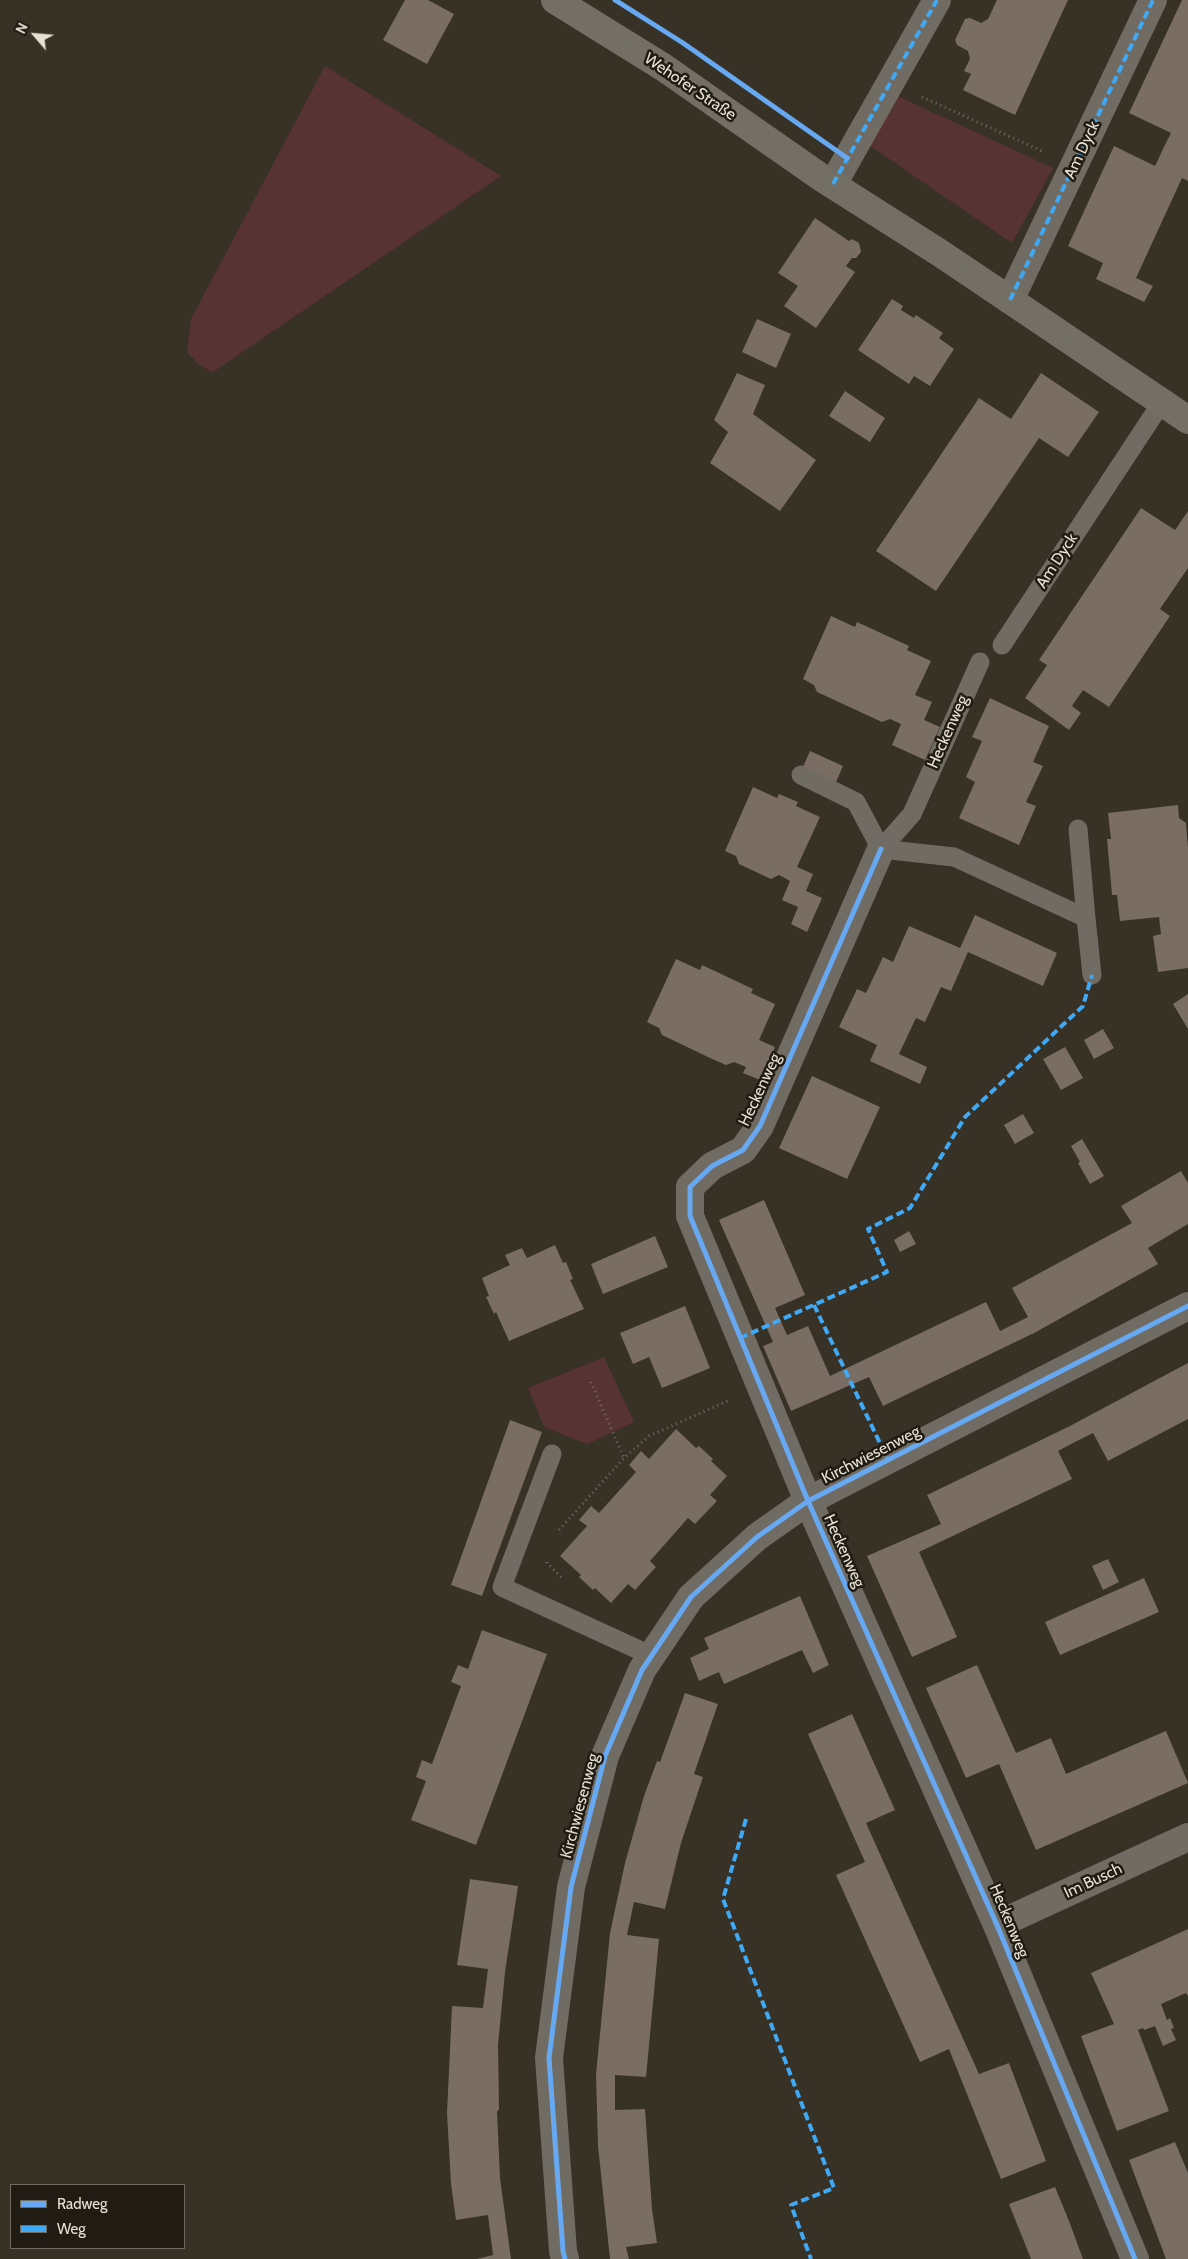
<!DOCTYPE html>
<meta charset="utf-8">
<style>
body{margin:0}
#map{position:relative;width:1188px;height:2259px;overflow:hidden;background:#373126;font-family:Cabin,sans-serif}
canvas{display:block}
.legend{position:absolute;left:10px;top:2184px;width:175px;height:65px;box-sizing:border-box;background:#201c13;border:1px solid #706b61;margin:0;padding:6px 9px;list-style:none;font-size:15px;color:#e7e1d5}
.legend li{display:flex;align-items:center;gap:10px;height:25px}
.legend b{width:25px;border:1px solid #706b61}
.north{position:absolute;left:10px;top:10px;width:50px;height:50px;-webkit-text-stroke:4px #201c13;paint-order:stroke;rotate:297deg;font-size:14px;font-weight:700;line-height:20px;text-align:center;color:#e7e1d5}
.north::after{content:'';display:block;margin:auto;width:18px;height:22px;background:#e7e1d5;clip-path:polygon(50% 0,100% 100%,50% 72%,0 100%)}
</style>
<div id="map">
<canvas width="1188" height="2259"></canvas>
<ul class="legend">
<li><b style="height:6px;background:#66a8f1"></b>Radweg</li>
<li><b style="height:6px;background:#3fa9f5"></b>Weg</li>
</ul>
<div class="north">N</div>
</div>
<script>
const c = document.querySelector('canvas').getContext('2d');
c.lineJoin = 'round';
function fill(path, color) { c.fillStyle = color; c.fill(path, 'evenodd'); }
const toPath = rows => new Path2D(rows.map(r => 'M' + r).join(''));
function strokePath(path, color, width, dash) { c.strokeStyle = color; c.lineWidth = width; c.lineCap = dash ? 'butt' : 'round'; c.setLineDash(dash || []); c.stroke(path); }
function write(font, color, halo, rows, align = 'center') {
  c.font = font + ' Cabin,sans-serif'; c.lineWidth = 5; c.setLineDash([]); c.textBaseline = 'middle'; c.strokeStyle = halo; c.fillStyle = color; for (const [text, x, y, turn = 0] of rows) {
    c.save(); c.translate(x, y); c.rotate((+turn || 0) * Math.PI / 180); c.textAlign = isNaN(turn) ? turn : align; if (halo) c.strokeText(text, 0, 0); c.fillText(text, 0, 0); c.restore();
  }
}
const green = toPath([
 [325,66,501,176,213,372,199,365,187,352,191,319],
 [891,93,1053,168,1012,243,863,141],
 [604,1357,634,1422,587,1444,544,1427,528,1388]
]);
const building = toPath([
 [405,0,428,0,454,14,427,64,383,40],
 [997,0,1068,0,1015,115,963,90,971,74,964,71,970,59,968,51,957,45,955,40,965,19,970,18,981,23,988,19],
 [1182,0,1188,0,1188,181,1182,178,1136,278,1153,286,1144,302,1096,279,1103,263,1068,246,1114,146,1155,166,1163,149,1171,133,1129,113],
 [815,218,849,241,852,239,859,243,861,252,856,258,852,258,846,266,855,272,816,328,784,306,798,286,778,273],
 [892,299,903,306,901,310,914,318,916,315,943,333,939,338,954,349,930,386,914,376,909,384,858,350],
 [757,319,791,334,776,368,742,352],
 [737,373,765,385,753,414,816,460,780,511,710,463,728,432,714,420],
 [1041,373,1099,412,1068,457,1039,438,936,591,876,551,979,398,1011,419],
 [845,391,885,418,870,442,829,416],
 [1141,508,1175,530,1188,511,1188,568,1160,609,1170,616,1109,707,1083,690,1072,706,1081,713,1069,730,1025,698,1047,665,1039,660],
 [831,616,855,627,857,622,909,646,907,650,931,661,915,695,932,702,924,720,940,727,925,760,892,745,901,724,890,719,882,722,817,692,814,685,803,679],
 [990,698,1049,726,1033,762,1043,766,1026,802,1036,806,1019,845,959,818,975,782,966,777,982,741,972,737],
 [810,751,843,766,836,782,803,767],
 [753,787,777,798,779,794,798,802,796,806,820,817,797,867,813,874,806,891,822,898,807,932,791,924,798,907,782,900,790,881,779,875,771,879,739,864,736,856,725,851],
 [1178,805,1179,818,1186,823,1188,848,1188,968,1158,972,1153,936,1161,934,1159,917,1120,921,1117,895,1112,895,1107,839,1111,839,1108,813],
 [975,915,1057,953,1043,986,968,952,951,991,941,987,925,1022,916,1018,899,1054,927,1067,920,1084,870,1061,877,1045,839,1027,857,989,866,993,883,957,893,962,909,926,960,948],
 [676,959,700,970,702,965,753,989,751,993,775,1004,759,1040,775,1047,760,1080,743,1073,746,1067,734,1062,726,1065,710,1058,662,1035,659,1028,647,1022],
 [1188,994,1188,1029,1173,1004],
 [1103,1029,1114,1048,1094,1059,1084,1040],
 [1065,1047,1083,1078,1061,1090,1043,1059],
 [812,1076,880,1107,847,1179,779,1148],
 [1023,1114,1034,1133,1015,1144,1004,1125],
 [1082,1139,1104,1176,1090,1184,1078,1163,1080,1162,1071,1146],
 [1181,1171,1188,1183,1188,1224,1148,1248,1158,1264,1036,1332,883,1406,869,1377,791,1411,763,1346,773,1342,719,1220,764,1200,805,1295,775,1308,787,1335,808,1326,830,1376,986,1302,1000,1331,1028,1317,1012,1288,1132,1223,1121,1206],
 [909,1231,916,1244,900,1252,894,1240],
 [655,1236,668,1267,603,1294,591,1264],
 [555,1245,563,1263,566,1262,573,1279,570,1280,584,1309,509,1341,496,1312,494,1314,486,1297,489,1296,482,1278,510,1265,505,1255,522,1248,527,1258],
 [685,1306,710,1368,662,1388,649,1357,633,1364,620,1333],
 [1188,1363,1188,1419,1108,1461,1093,1433,1075,1442,1058,1451,1072,1479,919,1552,957,1637,912,1657,867,1556,941,1524,927,1495,1068,1427],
 [510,1420,542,1432,482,1596,451,1585],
 [676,1429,696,1448,699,1446,713,1459,711,1461,727,1476,710,1495,717,1501,695,1524,688,1518,650,1561,656,1567,635,1590,628,1584,611,1603,595,1588,593,1590,579,1577,581,1575,560,1556,587,1526,579,1520,591,1506,599,1513,636,1472,629,1465,641,1451,649,1459],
 [1108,1559,1119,1582,1103,1590,1092,1566],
 [1144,1578,1159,1612,1060,1655,1045,1622],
 [800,1596,829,1665,813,1673,802,1650,724,1684,719,1672,699,1681,690,1658,709,1649,704,1638],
 [482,1630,547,1654,476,1845,411,1820,426,1781,416,1777,422,1760,432,1764,461,1686,451,1682,458,1665,468,1669],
 [977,1665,1016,1753,1051,1738,1066,1774,1166,1731,1188,1783,1036,1850,999,1764,966,1778,926,1688],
 [685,1693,718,1704,694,1774,703,1777,681,1843,665,1909,634,1902,627,1935,659,1939,646,2077,615,2075,615,2110,645,2109,652,2209,657,2243,626,2247,629,2259,610,2259,598,2146,596,2074,610,1933,625,1863,644,1796,657,1761,660,1762],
 [852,1714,895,1810,866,1823,979,2074,1009,2063,1046,2161,1001,2179,949,2049,920,2062,836,1875,865,1862,808,1734],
 [470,1879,518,1886,505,1972,498,2045,499,2109,497,2112,500,2178,511,2259,477,2259,493,2255,488,2215,456,2220,451,2184,447,2113,452,2006,483,2008,488,1969,457,1965],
 [1188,1929,1188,1996,1186,1993,1161,2004,1167,2020,1170,2018,1174,2028,1171,2029,1176,2040,1163,2046,1155,2026,1144,2030,1143,2028,1138,2030,1169,2111,1117,2131,1081,2036,1114,2024,1091,1973],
 [1175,2142,1188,2173,1188,2259,1166,2259,1129,2160],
 [1055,2187,1069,2221,1083,2259,1031,2259,1009,2204]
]);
const path = toPath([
 [922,97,1042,151],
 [591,1382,624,1458],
 [559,1530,624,1458,649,1436,730,1400],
 [547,1562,547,1563,564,1580]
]);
const service = toPath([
 [1002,645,1162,402],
 [801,775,856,802,881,849,954,857,1086,918,1092,975],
 [1078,829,1086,918],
 [881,849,912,814,980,662],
 [552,1454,502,1587,652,1656]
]);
const minor = toPath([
 [833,184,937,0],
 [1010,300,1153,0],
 [881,849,760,1126,743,1150,712,1166,690,1187,690,1216,808,1501,997,1925,1135,2259],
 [997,1925,1188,1837],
 [565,2259,563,2251,549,2058,571,1887,605,1756,642,1670,691,1597,757,1537,808,1501,1188,1306]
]);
const secondary = toPath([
 [555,0,663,67,822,178,940,253,1188,420]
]);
const quiet = toPath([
 [833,184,937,0],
 [1010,300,1153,0],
 [814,1305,888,1460],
 [740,1338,887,1272,868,1229,910,1208,965,1117,1083,1006,1092,975],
 [746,1819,723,1899,834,2188,791,2205,811,2259]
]);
const cycleway = toPath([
 [615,0,683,43,847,158],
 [881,849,760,1126,743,1150,712,1166,690,1187,690,1216,808,1501,997,1925,1135,2259],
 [565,2259,563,2251,549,2058,571,1887,605,1756,642,1670,691,1597,757,1537,808,1501,1188,1306]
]);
const streetNames = [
 ["Wehofer Straße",690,87,34],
 ["Am Dyck",1082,150,-65],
 ["Am Dyck",1057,561,-57],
 ["Heckenweg",948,732,-66],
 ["Heckenweg",760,1090,-65],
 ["Kirchwiesenweg",871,1455,-27],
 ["Heckenweg",844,1551,66],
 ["Kirchwiesenweg",580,1806,-75],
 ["Im Busch",1093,1881,-25],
 ["Heckenweg",1009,1921,67]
];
fill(green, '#583334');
fill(building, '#7a6d63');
strokePath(path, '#726d66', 3, [1, 4]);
strokePath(service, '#716c63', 19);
strokePath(minor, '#716c63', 28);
strokePath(secondary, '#736f64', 28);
strokePath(quiet, '#3fa9f5', 4, [8, 4]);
strokePath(cycleway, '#66a8f1', 5);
write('16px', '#e7e1d5', '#201c13', streetNames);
</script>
